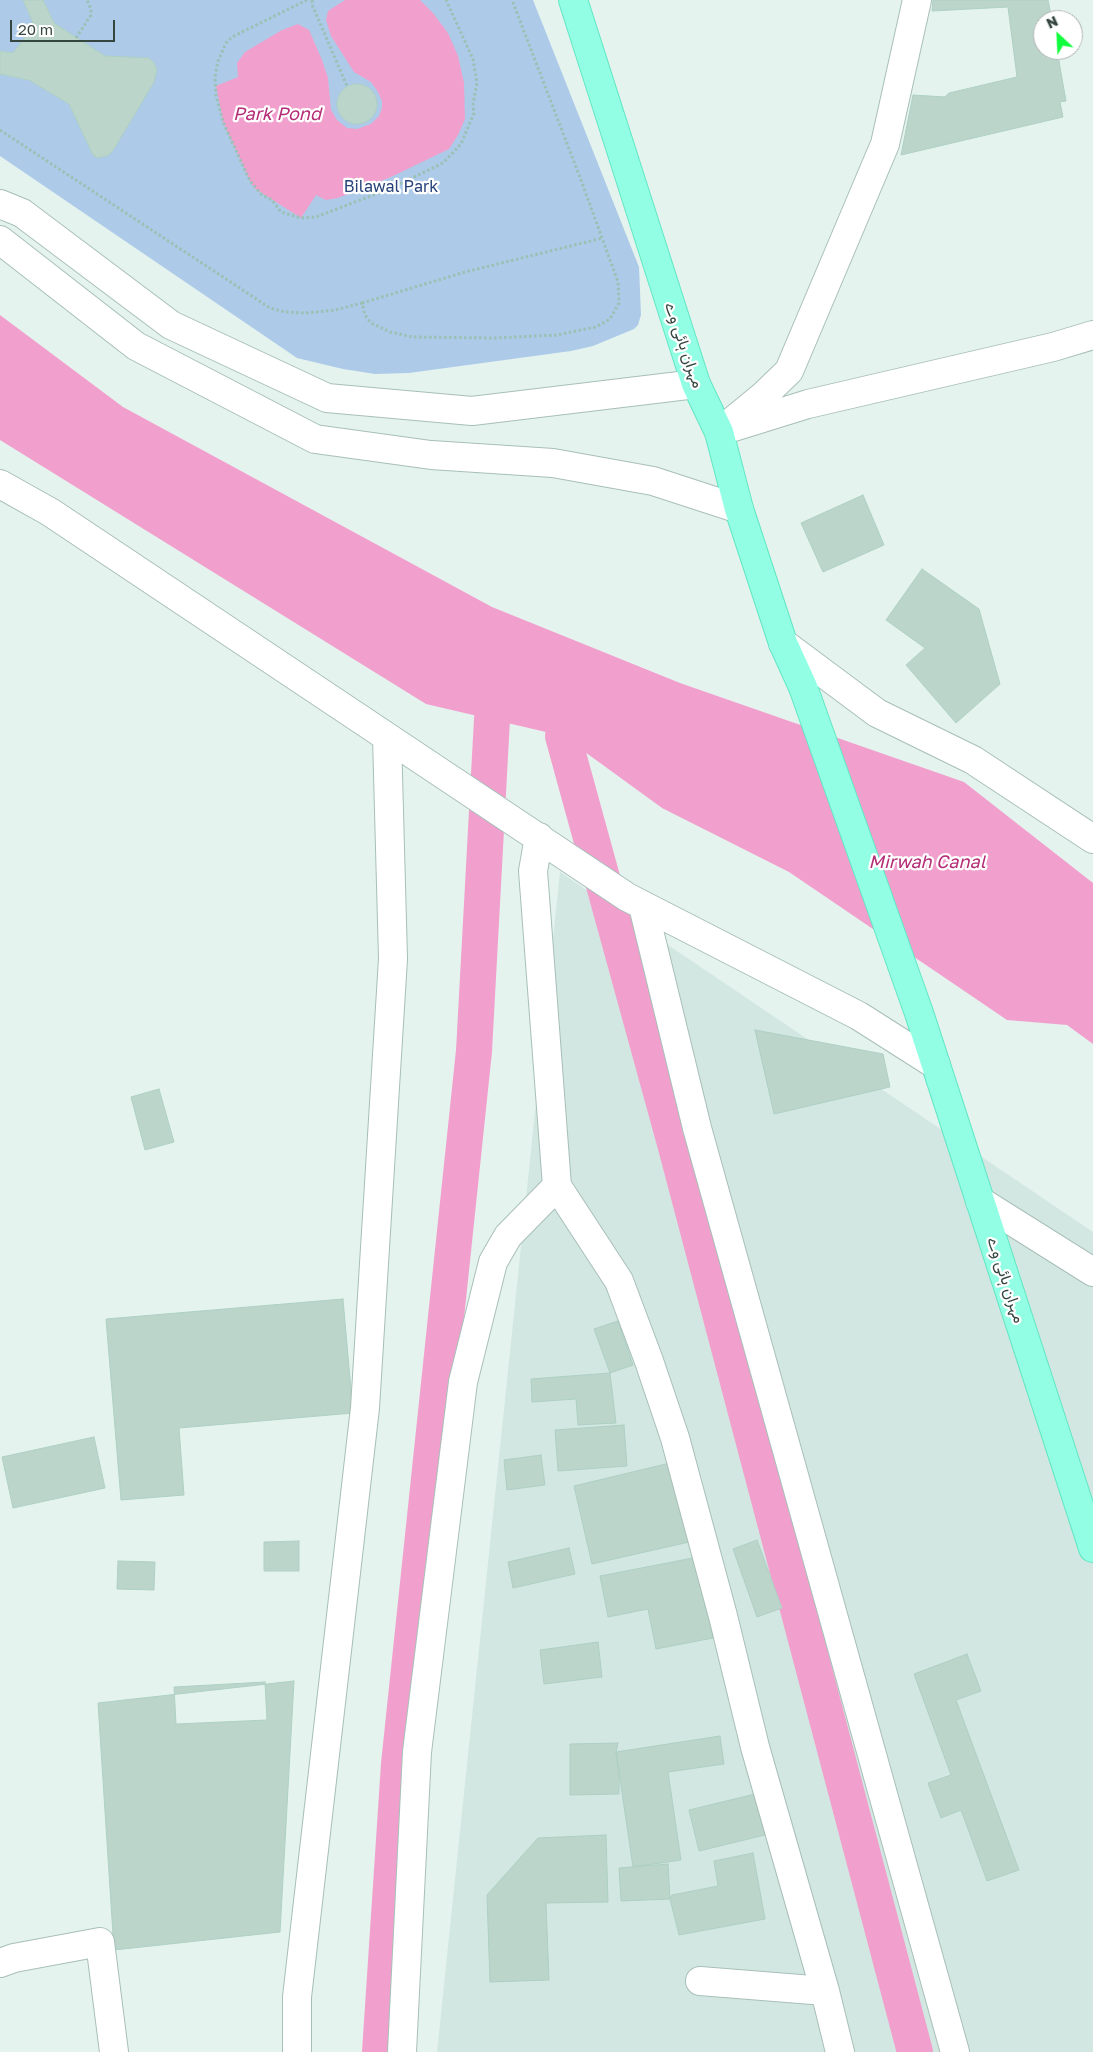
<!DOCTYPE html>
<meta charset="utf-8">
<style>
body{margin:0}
#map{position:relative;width:1093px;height:2052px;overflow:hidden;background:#e5f3ef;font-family:"Golos Text",sans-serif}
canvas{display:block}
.north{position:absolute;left:1033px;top:10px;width:50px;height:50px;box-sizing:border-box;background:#fff;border:1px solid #aeb5b3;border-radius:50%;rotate:335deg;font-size:14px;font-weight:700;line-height:20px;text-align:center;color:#354640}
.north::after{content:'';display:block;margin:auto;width:18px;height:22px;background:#11fe3e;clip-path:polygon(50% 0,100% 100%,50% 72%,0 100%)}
.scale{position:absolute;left:10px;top:20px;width:105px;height:22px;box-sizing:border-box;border:2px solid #354640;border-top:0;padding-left:6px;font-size:15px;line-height:18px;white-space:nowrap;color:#354640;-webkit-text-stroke:4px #fff;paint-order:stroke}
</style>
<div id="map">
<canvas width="1093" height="2052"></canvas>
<div class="north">N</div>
<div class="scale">20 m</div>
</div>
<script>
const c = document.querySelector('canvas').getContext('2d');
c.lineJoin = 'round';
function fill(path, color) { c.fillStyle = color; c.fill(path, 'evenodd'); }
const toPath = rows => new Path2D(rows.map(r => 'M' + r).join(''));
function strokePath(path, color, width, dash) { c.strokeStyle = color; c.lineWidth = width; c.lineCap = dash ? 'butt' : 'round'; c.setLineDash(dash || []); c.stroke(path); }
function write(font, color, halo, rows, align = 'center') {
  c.font = font + ' "Golos Text",Vazirmatn,sans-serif'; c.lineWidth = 4.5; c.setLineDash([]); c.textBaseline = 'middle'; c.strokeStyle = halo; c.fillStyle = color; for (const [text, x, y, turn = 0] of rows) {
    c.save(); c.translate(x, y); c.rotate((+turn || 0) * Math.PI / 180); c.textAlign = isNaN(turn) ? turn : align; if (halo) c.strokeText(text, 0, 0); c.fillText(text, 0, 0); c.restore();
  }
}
const residential = toPath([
 [560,872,1093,1232,1093,2052,437,2052]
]);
const green = toPath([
 [0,0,533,0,639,267,641,315,638,325,634,329,593,346,571,351,409,373,375,374,343,369,297,358,0,156]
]);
const water = toPath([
 [345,0,420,0,433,13,448,33,458,56,464,83,465,119,458,135,449,149,391,177,338,198,326,200,316,195,301,218,254,188,250,181,223,122,216,86,238,77,237,63,245,52,282,30,298,24,309,30,322,60,328,78,331,110,337,120,347,128,357,129,371,124,379,116,382,108,382,101,378,92,371,82,354,72,331,36,326,20,328,11],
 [0,315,123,407,492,607,680,683,964,782,1093,883,1093,1044,1067,1025,1007,1020,789,872,662,808,563,736,426,704,0,440]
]);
const canal = toPath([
 [563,736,676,1147,915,2052],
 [380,2052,399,1764,474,1051,492,719]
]);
const building = toPath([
 [23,0,43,0,54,23,105,56,149,58,154,63,157,69,154,82,114,149,109,155,98,158,93,155,69,104,29,80,0,74,0,51,13,53,34,25,23,0],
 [933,0,1048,0,1052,20,1043,20,1043,50,1057,50,1066,101,1060,102,1063,117,901,155,913,95,945,97,949,93,1017,77,1008,7,932,11,933,0],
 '337 104a20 20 0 1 1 40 0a20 20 0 1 1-40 0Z',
 [863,495,884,545,823,572,801,523,863,495],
 [922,569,979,609,1000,684,956,723,906,665,925,648,886,620,922,569],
 [755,1030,883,1054,890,1087,774,1114,755,1030],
 [159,1089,174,1142,145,1150,131,1097,159,1089],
 [343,1299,353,1413,179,1428,184,1495,121,1500,106,1319,343,1299],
 [618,1321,633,1365,610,1373,594,1329,618,1321],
 [610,1373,616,1423,578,1425,576,1399,532,1402,531,1379,610,1373],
 [624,1425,627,1466,558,1471,555,1430,624,1425],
 [94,1437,105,1488,13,1508,2,1457,94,1437],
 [541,1455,545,1485,507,1490,504,1460,541,1455],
 [670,1463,689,1542,592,1564,574,1486,670,1463],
 [757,1540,782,1608,757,1617,733,1549,757,1540],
 [299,1541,299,1571,264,1571,264,1542,299,1541],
 [569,1548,575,1574,513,1588,508,1562,569,1548],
 [698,1557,713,1638,656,1649,648,1609,608,1617,600,1576,698,1557],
 [118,1561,155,1562,154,1590,117,1589,118,1561],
 [598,1642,602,1677,544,1684,540,1650,598,1642],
 [967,1654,981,1691,956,1700,1019,1870,987,1881,961,1810,941,1818,928,1783,951,1775,914,1674,967,1654],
 [294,1681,280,1932,114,1950,98,1703,294,1681],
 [265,1682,267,1720,176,1724,174,1687,265,1682],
 [720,1736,724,1764,668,1772,681,1860,633,1867,616,1752,720,1736],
 [618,1743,616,1752,619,1772,619,1794,570,1795,570,1744,618,1743],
 [755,1794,765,1835,699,1851,689,1810,755,1794],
 [606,1835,608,1902,546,1903,549,1980,490,1982,487,1895,538,1838,606,1835],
 [753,1853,765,1919,679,1935,670,1899,672,1895,718,1886,714,1861,753,1853],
 [668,1864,670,1899,621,1901,619,1868,668,1864]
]);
const path = toPath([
 [307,0,232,37,226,43,218,61,215,77,216,95,223,122,250,181,262,195,272,200,281,212,301,218,316,217,389,189,443,163,461,144,474,113,473,104,477,83,473,59,446,0],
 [312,0,313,7,347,86],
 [76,38,91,15,91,9,87,0],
 [0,130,270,308,285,312,305,313,335,310,362,303,365,315,371,323,390,332,413,337,494,338,557,335,596,327,610,319,619,303,618,282,581,180,512,0],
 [362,303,465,272,603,238]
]);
const minor = toPath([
 [0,204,22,213,171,325,327,398,472,411,696,384],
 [0,240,136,346,315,439,431,455,553,463,653,481,739,509],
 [734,427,808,404,1053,347,1093,335],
 [719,432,763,396,789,371,885,144,917,0],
 [0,484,50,512,627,897,859,1016,936,1065],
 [783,643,877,713,973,760,1093,839],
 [539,837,533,871,557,1186,619,1281,649,1361,675,1438,723,1616,755,1747,825,1991,840,2052],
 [643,906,697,1128,955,2052],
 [980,1201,1093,1272],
 [0,1963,14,1958,100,1942,114,2052],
 [700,1981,825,1991],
 [297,2052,297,1997,365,1408,393,959,387,737],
 [402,2052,417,1752,463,1382,493,1262,508,1236,557,1186]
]);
const major = toPath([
 [573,0,696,384,719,432,739,509,783,643,803,687,919,1013,1093,1548]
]);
const parkNames = [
 ["Bilawal Park",391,187]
];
const streetNames = [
 ["مہران ہائی وے",684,345,71],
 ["مہران ہائی وے",1006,1280,72]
];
const waterNames = [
 ["Park Pond",277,114],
 ["Mirwah Canal",927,862]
];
fill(residential, '#d3e7e2');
fill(green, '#adcbe8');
fill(water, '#f1a0cd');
strokePath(canal, '#f1a0cd', 36);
fill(building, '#bbd5cb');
strokePath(building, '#aed0c4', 1);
strokePath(minor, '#a8bfb8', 30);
strokePath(major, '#61e6c3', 30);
strokePath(path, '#99c1b4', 3, [2.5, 2.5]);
strokePath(minor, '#fff', 28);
strokePath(major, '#92ffe4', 28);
write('16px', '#274379', '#fff', parkNames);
write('16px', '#354640', '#fff', streetNames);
write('italic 18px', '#b42c75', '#fff', waterNames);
</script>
